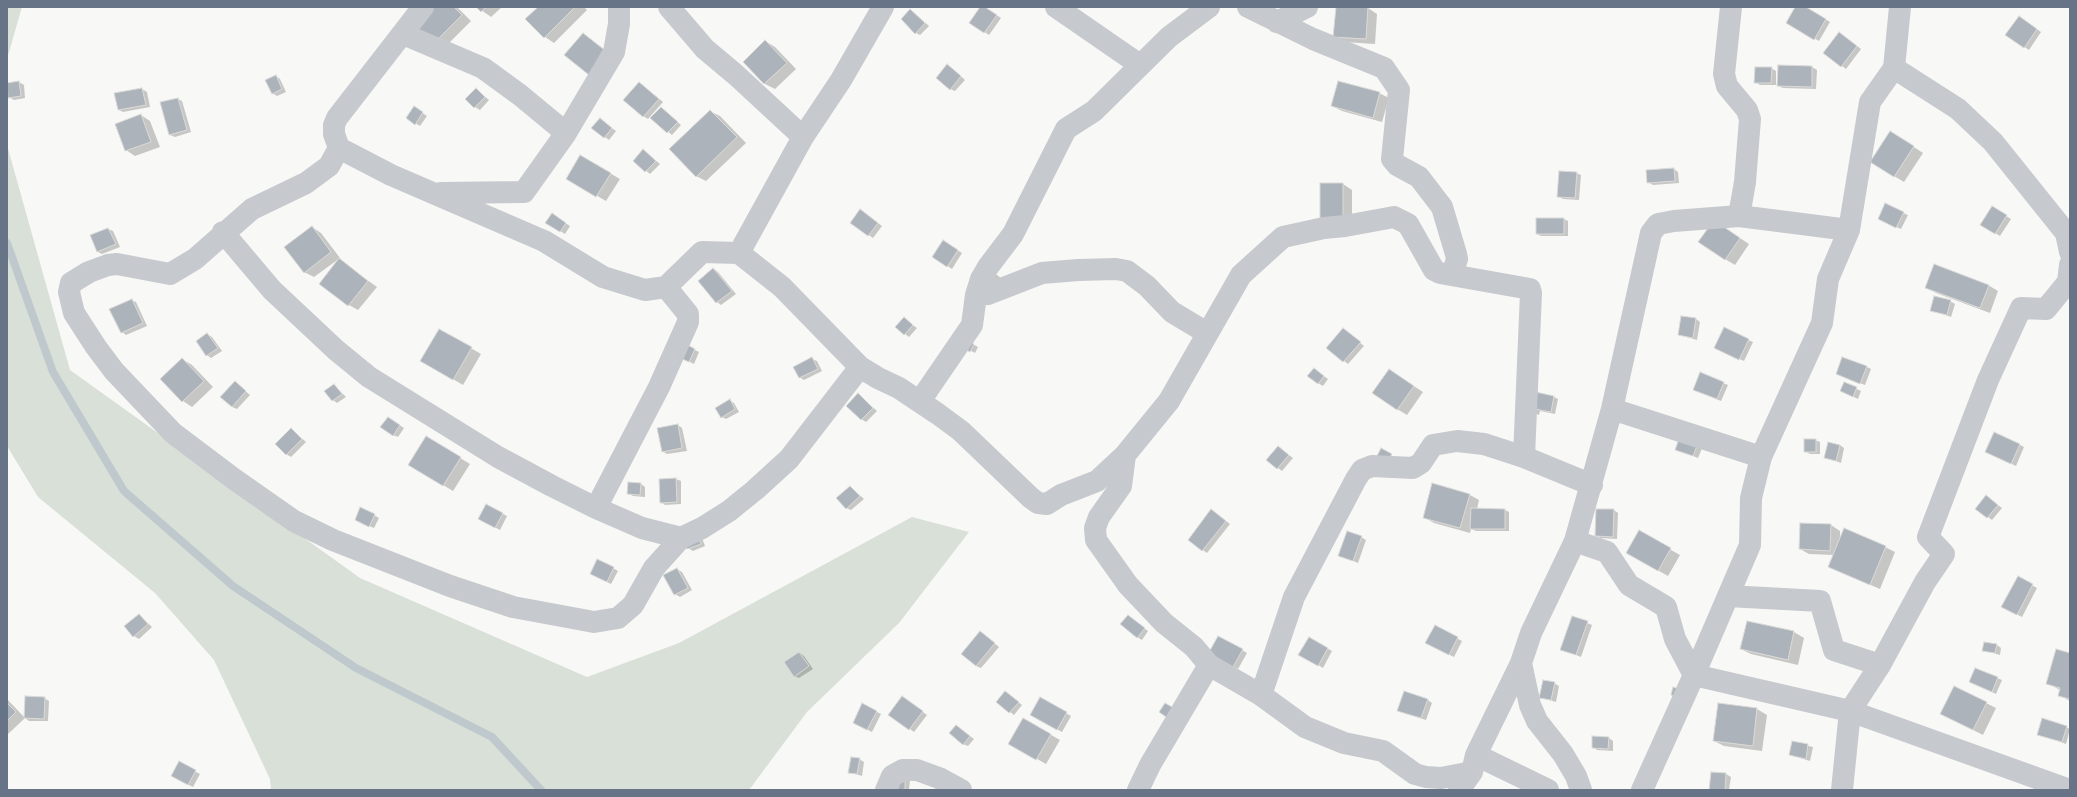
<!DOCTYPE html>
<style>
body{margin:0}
#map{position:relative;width:2077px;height:797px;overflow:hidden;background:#f8f8f6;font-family:"Archivo Narrow",sans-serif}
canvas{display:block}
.frame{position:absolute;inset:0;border:8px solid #677487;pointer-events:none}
</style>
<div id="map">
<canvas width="2077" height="797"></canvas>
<div class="frame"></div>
</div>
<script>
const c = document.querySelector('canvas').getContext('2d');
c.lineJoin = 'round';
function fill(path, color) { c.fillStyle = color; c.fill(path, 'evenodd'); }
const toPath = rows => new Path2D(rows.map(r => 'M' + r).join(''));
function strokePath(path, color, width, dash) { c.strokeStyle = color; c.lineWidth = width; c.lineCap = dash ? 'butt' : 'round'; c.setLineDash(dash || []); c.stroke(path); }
const green = toPath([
 [7,7,22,7,7,59],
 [7,145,70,370,360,578,587,677,679,643,912,517,969,532,899,623,807,712,749,790,271,790,270,779,214,660,155,593,38,497,7,446]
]);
const shadow = toPath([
 [433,7,457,7,471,21,442,50,433,44],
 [477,7,502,7,491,17],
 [539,7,584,7,587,10,554,43,545,37],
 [981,7,984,7,1001,18,989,35,970,22],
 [1337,7,1368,8,1377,14,1375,44,1344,42,1335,37],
 [1797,7,1805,7,1830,22,1819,41,1787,23],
 [911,10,929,26,920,35,916,33],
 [2024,20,2041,32,2029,50,2007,35],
 [583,34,616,58,599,79],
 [1844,36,1861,49,1846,69,1825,53],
 [765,41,775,47,796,69,775,89,765,84,744,62],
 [1779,66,1812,67,1817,70,1816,89,1783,88,1778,86],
 [952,68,965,80,955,91,950,89],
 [1771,68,1776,71,1776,85,1760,85,1755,82],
 [276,76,280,79,286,92,277,96,272,93],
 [19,82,24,85,25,98,14,100,9,97],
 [640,83,663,102,648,119,643,116],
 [142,89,147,92,150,107,123,112,119,110],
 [476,89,489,100,480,110,475,107],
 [1379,93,1389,98,1382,122,1342,111,1332,106],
 [178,99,182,101,191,132,175,137,170,135],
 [661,108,681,125,672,135,652,118],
 [418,110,427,116,420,126,407,118],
 [710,111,720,116,746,143,706,181,696,176],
 [141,115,150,121,160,147,135,156,126,150],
 [600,119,616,131,609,140,593,128],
 [1900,138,1923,153,1904,182,1894,176],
 [644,151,660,164,650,174,634,161],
 [580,156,620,179,606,201,568,179],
 [1674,169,1678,172,1679,183,1653,185,1648,182],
 [1576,173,1581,175,1579,200,1563,199,1558,196],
 [1343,184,1352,190,1352,227,1330,227],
 [1992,207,2011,219,2000,236,1982,225],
 [865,213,882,226,873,238,851,222],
 [1903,213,1908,215,1901,229,1883,221],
 [556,217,570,226,565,234,547,223],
 [1564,219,1568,221,1568,236,1541,236,1537,234],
 [312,227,321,233,340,258,314,277,304,272],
 [1723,227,1749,244,1735,265,1725,259],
 [108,229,113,231,120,247,102,254,98,252,91,236],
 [948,244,962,253,952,269,933,256],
 [339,260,377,287,358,310,349,305],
 [714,269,718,272,736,294,721,305,717,302],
 [992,272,997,275,1006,282,985,280],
 [1988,285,1998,291,1990,313,1936,293,1926,287],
 [131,300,136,302,147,326,126,335,122,332],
 [1950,301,1955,304,1951,317,1931,310],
 [904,319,917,328,909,337,896,327],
 [1696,319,1700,322,1697,340,1679,335],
 [1343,329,1364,346,1348,364,1327,348],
 [440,330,481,354,463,385,422,361],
 [207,334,212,337,222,351,211,358,207,355],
 [965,340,978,347,975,353,962,346],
 [1748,340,1753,342,1744,361,1720,350],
 [695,350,699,352,694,364,684,359],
 [182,359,192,365,213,387,192,407,183,401],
 [812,359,817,361,822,371,804,380,799,377],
 [1867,367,1871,369,1865,385,1837,374],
 [1314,369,1328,379,1323,386,1318,383],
 [1389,370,1423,392,1407,415,1397,409],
 [235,382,250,395,237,409,232,407],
 [1723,383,1728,385,1721,401,1694,390],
 [1844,383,1861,391,1858,399,1841,391],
 [334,385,346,397,337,403,333,400],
 [859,395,877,411,866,422,861,419],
 [1554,397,1558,399,1555,414,1540,411,1539,415,1529,411],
 [730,401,734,403,739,412,726,419,722,417],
 [393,421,404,428,398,437,393,435],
 [678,425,682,428,687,451,667,454,662,451],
 [291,429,306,442,291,457,286,454],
 [1815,440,1820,442,1820,454,1810,454,1805,451],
 [436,443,470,464,453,491,443,485],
 [1840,445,1844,448,1841,463,1825,457],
 [2020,445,2024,447,2016,466,1986,452],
 [1703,446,1698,458,1676,449],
 [1278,447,1293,458,1282,471,1278,468],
 [676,479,681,481,681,504,665,505,661,502],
 [641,484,645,487,645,497,633,496,628,493],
 [851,487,864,499,851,510,846,508],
 [1470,495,1479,500,1477,509,1505,510,1509,512,1509,531,1476,531,1471,529,1470,533,1434,523,1424,517],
 [1987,497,2002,508,1992,520,1977,509],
 [486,505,507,516,500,530,479,519],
 [1614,510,1618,513,1617,539,1600,538,1596,535],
 [1216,513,1230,524,1207,553,1189,540],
 [374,515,379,518,374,528,360,522],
 [1831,525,1840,531,1840,540,1885,547,1895,552,1880,589,1829,567,1834,555,1809,554,1800,549],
 [1639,532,1680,555,1668,576,1627,553],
 [1361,537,1366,540,1358,563,1339,555],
 [702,538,705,546,693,551,688,548],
 [613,568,618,571,611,584,596,577],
 [677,569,682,572,692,590,680,597,675,594,665,576],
 [2018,578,2037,588,2022,617,2003,607],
 [139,615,152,627,139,639,134,636],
 [1128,616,1148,631,1142,640,1137,637],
 [1572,617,1592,625,1581,657,1561,649],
 [1748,622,1794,632,1804,638,1798,665,1751,654,1741,649],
 [1435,627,1462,641,1454,657,1431,646],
 [981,632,999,647,981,668,976,666],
 [1219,637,1247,653,1238,669,1210,654],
 [1309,638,1332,651,1323,668,1300,654],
 [1997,645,2001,648,2000,655,1983,650],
 [800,653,804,656,813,669,799,678,794,676],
 [2070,654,2070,701,2059,695,2060,690,2047,683],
 [1997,678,2002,680,1996,694,1970,682],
 [1554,683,1559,686,1556,702,1540,697],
 [1006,692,1022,705,1014,715,997,702],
 [26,697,44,698,49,701,48,721,29,721,25,718],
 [1040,698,1071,716,1062,732,1031,715],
 [7,699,25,718,7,735],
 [907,700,927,715,914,732,910,729],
 [1428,700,1432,703,1426,720,1403,713],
 [1986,703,1996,708,1983,735,1941,714],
 [863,705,881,714,872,732,854,723],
 [1719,705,1757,709,1767,715,1762,751,1724,746,1714,741],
 [1023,719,1060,740,1046,764,1009,743],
 [957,726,974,739,968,746,963,744],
 [2066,727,2070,729,2066,744,2038,734],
 [1609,738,1613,741,1613,751,1597,750,1593,747],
 [1792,742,1813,747,1810,761,1790,755],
 [859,759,864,762,862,776,849,772],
 [179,763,200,774,193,787,177,779],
 [1712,773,1726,774,1731,777,1729,790,1710,790],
 [894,777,910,780,909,790,893,790]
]);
const stream = toPath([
 [7,243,53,372,124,491,233,586,356,668,492,737,541,790]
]);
const building = toPath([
 [432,7,454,7,462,15,432,45,413,26,432,7],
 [476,7,486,7,481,12,476,7],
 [538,7,575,7,544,38,525,19,538,7],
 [980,7,985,7,997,15,984,33,969,23,980,7],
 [1336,7,1368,7,1366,39,1333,37,1336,7],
 [1795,7,1806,7,1826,19,1814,40,1786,23,1795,7],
 [910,9,925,23,915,34,901,19,910,9],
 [2019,16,2037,29,2024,48,2005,35,2019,16],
 [1839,32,1857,46,1841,67,1823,53,1839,32],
 [583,33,607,52,589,75,564,55,583,33],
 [765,40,787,63,764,84,743,62,765,40],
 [947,64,961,76,950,90,936,78,947,64],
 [1778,65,1812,66,1812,87,1777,86,1778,65],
 [1755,67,1772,67,1771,83,1754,83,1755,67],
 [276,75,282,89,272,94,265,80,276,75],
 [19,81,21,96,8,98,7,83,19,81],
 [1338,81,1380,92,1373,118,1331,106,1338,81],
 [639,82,659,99,643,117,623,100,639,82],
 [142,88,146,105,118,110,114,93,142,88],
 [476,88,485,97,474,108,465,99,476,88],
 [178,98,187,130,169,135,160,102,178,98],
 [414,106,423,112,415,125,406,118,414,106],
 [661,107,678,122,667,133,650,118,661,107],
 [710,110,737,137,696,177,669,149,710,110],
 [141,114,151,142,125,151,115,124,141,114],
 [600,118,612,128,604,138,591,128,600,118],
 [1890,131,1914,146,1894,177,1870,162,1890,131],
 [643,149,656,161,645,172,633,161,643,149],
 [580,155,611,173,596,197,566,179,580,155],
 [1674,168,1675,181,1647,183,1646,170,1674,168],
 [1559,171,1577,172,1575,198,1557,197,1559,171],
 [1320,183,1343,183,1343,222,1320,222,1320,183],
 [1885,203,1904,212,1896,228,1878,219,1885,203],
 [1992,206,2007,215,1995,234,1980,225,1992,206],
 [860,209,878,223,868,236,850,223,860,209],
 [552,213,566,223,560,232,545,223,552,213],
 [1536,218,1564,218,1564,234,1536,234,1536,218],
 [1714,220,1740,238,1725,260,1698,242,1714,220],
 [312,226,331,252,304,273,284,247,312,226],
 [108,228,116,244,97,252,90,235,108,228],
 [943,240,958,250,947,267,932,257,943,240],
 [339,258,368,281,348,306,319,284,339,258],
 [1934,264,1989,285,1980,308,1925,288,1934,264],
 [713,268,732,291,716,303,698,281,713,268],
 [1934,296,1951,300,1947,315,1930,311,1934,296],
 [132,299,143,323,121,333,109,309,132,299],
 [1681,316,1696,318,1693,338,1678,335,1681,316],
 [904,317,913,325,904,335,895,327,904,317],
 [1724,327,1749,339,1739,360,1714,348,1724,327],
 [1343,328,1361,342,1343,362,1326,348,1343,328],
 [439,329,472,347,453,380,420,361,439,329],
 [207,333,218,348,206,356,196,341,207,333],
 [964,338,974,344,970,352,960,346,964,338],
 [684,343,695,349,689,362,678,357,684,343],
 [812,357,818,369,799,378,793,367,812,357],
 [1842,357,1867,366,1860,384,1836,374,1842,357],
 [182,358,204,381,182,402,160,379,182,358],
 [1314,368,1324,376,1318,384,1307,376,1314,368],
 [1389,369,1414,386,1397,410,1372,393,1389,369],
 [1700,372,1724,382,1717,399,1693,390,1700,372],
 [235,381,246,391,232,407,220,397,235,381],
 [1844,382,1857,387,1853,397,1840,391,1844,382],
 [334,384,342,394,332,401,324,391,334,384],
 [1531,391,1554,396,1551,412,1535,409,1531,391],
 [858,393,873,408,861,420,846,406,858,393],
 [730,399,735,409,721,418,715,408,730,399],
 [388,417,400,425,393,436,380,427,388,417],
 [678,424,682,448,662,452,657,428,678,424],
 [291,428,302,439,286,455,275,444,291,428],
 [1994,432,2020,444,2011,464,1985,452,1994,432],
 [426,436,461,457,443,486,408,465,426,436],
 [1680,436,1698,443,1693,456,1675,450,1680,436],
 [1804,439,1816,439,1816,452,1804,452,1804,439],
 [1828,442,1840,445,1836,461,1824,458,1828,442],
 [1278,446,1289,455,1277,469,1266,460,1278,446],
 [1381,448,1392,454,1387,462,1377,456,1381,448],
 [676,478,677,502,660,503,659,479,676,478],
 [628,482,641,483,640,495,627,494,628,482],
 [1432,483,1470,494,1460,528,1423,518,1432,483],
 [850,486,860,496,846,509,836,498,850,486],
 [1986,495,1998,505,1987,518,1975,509,1986,495],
 [486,504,503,513,495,528,478,519,486,504],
 [360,507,375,514,369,527,355,520,360,507],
 [1471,508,1505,509,1505,529,1470,529,1471,508],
 [1211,509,1226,521,1202,551,1188,540,1211,509],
 [1596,509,1614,509,1613,537,1595,536,1596,509],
 [1800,523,1831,524,1830,551,1799,549,1800,523],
 [1844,528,1886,546,1870,585,1828,567,1844,528],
 [1639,530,1671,548,1658,571,1626,553,1639,530],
 [1347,531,1362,536,1353,561,1338,556,1347,531],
 [697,534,701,544,687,549,683,539,697,534],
 [597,559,614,567,607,582,590,574,597,559],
 [677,568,688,588,674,595,663,575,677,568],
 [2018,576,2033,584,2017,615,2001,607,2018,576],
 [139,614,148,624,133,637,124,626,139,614],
 [1128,615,1145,628,1137,638,1120,624,1128,615],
 [1572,616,1588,621,1576,655,1560,650,1572,616],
 [1747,621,1794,631,1788,660,1740,649,1747,621],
 [1435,625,1458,637,1449,655,1425,643,1435,625],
 [980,631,995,643,976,666,961,654,980,631],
 [1218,636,1243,649,1233,667,1208,654,1218,636],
 [1309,637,1328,648,1318,666,1298,655,1309,637],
 [1984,642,1997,644,1995,653,1982,651,1984,642],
 [2056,649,2070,653,2070,699,2058,696,2060,688,2046,684,2056,649],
 [799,652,809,666,794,677,784,662,799,652],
 [1975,668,1998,677,1992,692,1969,682,1975,668],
 [1543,680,1555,682,1551,700,1539,698,1543,680],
 [1954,686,1987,702,1973,730,1940,714,1954,686],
 [1673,687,1682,690,1679,697,1671,695,1673,687],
 [1005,691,1019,702,1009,713,996,702,1005,691],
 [1404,691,1428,699,1421,718,1397,711,1404,691],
 [25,696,45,697,44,719,24,718,25,696],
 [902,696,923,711,909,730,888,715,902,696],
 [1040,697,1067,712,1057,730,1030,715,1040,697],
 [7,703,16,712,7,721,7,703],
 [862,703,877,711,867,730,853,723,862,703],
 [1165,703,1179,711,1172,721,1159,712,1165,703],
 [1718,703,1757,708,1753,746,1713,741,1718,703],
 [1023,718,1051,734,1036,760,1008,744,1023,718],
 [2042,718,2067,726,2062,742,2037,735,2042,718],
 [956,725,970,736,963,745,949,733,956,725],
 [1592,736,1609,737,1608,749,1592,748,1592,736],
 [1792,741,1808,744,1806,759,1789,755,1792,741],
 [851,757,860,758,857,774,848,773,851,757],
 [179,761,196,770,188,785,171,776,179,761],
 [1711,772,1726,773,1725,790,1709,790,1711,772],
 [905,777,905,790,892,790,905,777]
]);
const street = toPath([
 [423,7,337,118,334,125,334,134,339,148,391,175,544,241,603,277,645,290,666,287,702,252,739,253,803,137,841,80,883,7],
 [669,7,705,49,736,75,803,137],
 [1056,7,1140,65],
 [1248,7,1313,39,1384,68,1399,90,1392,159,1397,165,1419,177,1442,207,1456,254,1457,259,1452,275],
 [1731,7,1724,74,1727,86,1747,110,1750,119,1745,182,1739,216],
 [1277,22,1307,7],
 [403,34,483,68,520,95,566,133],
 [1894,68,1958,109,1993,142,2066,233,2070,252],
 [339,148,329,166,306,183,252,209,195,259,170,274,117,264,108,265,89,272,71,283,69,292,74,313,96,347,114,371,173,433,234,479,294,521,333,540,450,586,513,607,594,622,618,618,633,605,654,568,681,538],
 [441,193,524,192,566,133,614,52,619,24,619,7],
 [223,232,272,290,336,350,369,377,498,457,552,486,596,508,642,528,681,538,702,528,729,511,755,490,789,459,860,367],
 [739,253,782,287,860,367,878,378,899,388,938,414,961,431,1031,498,1038,503,1047,504,1061,495,1097,481,1125,455,1169,401,1241,275,1283,237,1324,228,1345,226,1394,217,1408,224,1434,270,1440,273,1530,289,1531,293,1524,457,1592,485],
 [976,295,988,294,1042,273,1078,270,1116,269,1127,271,1147,286,1172,312,1207,333],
 [920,401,972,325,976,295,981,279,988,267,1013,234,1066,129,1094,111,1169,37,1209,7],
 [1612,409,1761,457],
 [1125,455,1121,486,1099,517,1095,528,1096,540,1128,585,1164,623,1194,647,1209,665,1261,695,1305,727,1344,743,1383,751,1415,774,1426,777,1441,778,1472,772],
 [596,508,659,387,688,322,688,314,666,287],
 [1575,541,1607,552,1629,585,1666,607,1675,639,1694,675,1850,711,2070,790],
 [1728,596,1820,601,1834,650,1880,665],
 [1521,663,1530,705,1537,721,1563,754,1576,776,1581,790],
 [1261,695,1294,597,1356,479,1362,470,1372,466,1413,468,1421,463,1433,445,1457,441,1484,444,1524,457],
 [1476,755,1548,790],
 [886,790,892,776,903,770,917,770,939,778,961,790],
 [1138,790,1150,765,1209,665],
 [1459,790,1472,772,1476,755,1521,663,1531,633,1575,541,1612,409,1651,233,1658,224,1674,221,1739,216,1849,230],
 [1642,790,1694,675,1750,545,1751,498,1761,457,1822,323,1828,279,1849,230,1870,102,1894,68,1900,7],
 [1842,790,1850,711,1880,665,1925,582,1944,554,1928,537,1988,380,2021,308,2046,309,2068,282,2070,265]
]);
fill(green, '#d9e0d7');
fill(shadow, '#0003');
strokePath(stream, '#bfc8cd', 8);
fill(building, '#adb3bb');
strokePath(building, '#dadad8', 1);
strokePath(street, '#c6c9cd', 22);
</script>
